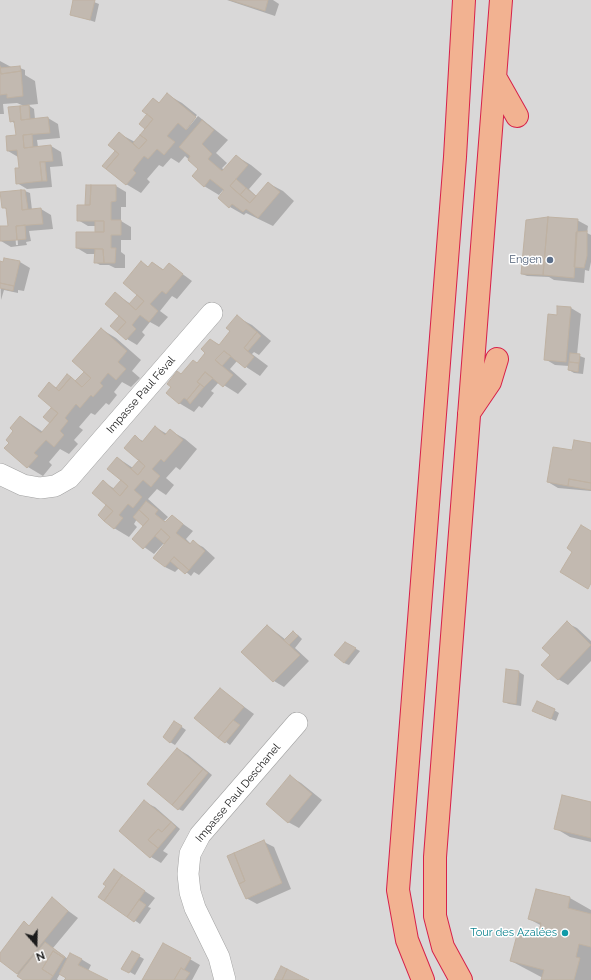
<!DOCTYPE html>
<meta charset="utf-8">
<style>
body{margin:0}
#map{position:relative;width:591px;height:980px;overflow:hidden;background:#edeae0;font-family:Raleway,sans-serif}
canvas{display:block}
.north{position:absolute;left:16px;top:924px;width:40px;height:40px;-webkit-text-stroke:3px #fff;paint-order:stroke;rotate:160deg;font-size:11px;font-weight:700;line-height:16px;text-align:center;color:#1b1b1b}
.north::after{content:'';display:block;margin:auto;width:14px;height:18px;background:#1b1b1b;clip-path:polygon(50% 0,100% 100%,50% 72%,0 100%)}
</style>
<div id="map">
<canvas width="591" height="980"></canvas>
<div class="north">N</div>
</div>
<script>
const c = document.querySelector('canvas').getContext('2d');
c.lineJoin = 'round';
function fill(path, color) { c.fillStyle = color; c.fill(path, 'evenodd'); }
const toPath = rows => new Path2D(rows.map(r => 'M' + r).join(''));
function strokePath(path, color, width, dash) { c.strokeStyle = color; c.lineWidth = width; c.lineCap = dash ? 'butt' : 'round'; c.setLineDash(dash || []); c.stroke(path); }
function write(font, color, halo, rows, align = 'center') {
  c.font = font + ' Raleway,sans-serif'; c.lineWidth = 3; c.setLineDash([]); c.textBaseline = 'middle'; c.strokeStyle = halo; c.fillStyle = color; for (const [text, x, y, turn = 0] of rows) {
    c.save(); c.translate(x, y); c.rotate((+turn || 0) * Math.PI / 180); c.textAlign = isNaN(turn) ? turn : align; if (halo) c.strokeText(text, 0, 0); c.fillText(text, 0, 0); c.restore();
  }
}
const residential = toPath([
 [0,0,591,0,591,980,0,980]
]);
const shadow = toPath([
 [74,0,89,0,99,4,95,22,71,14],
 [227,0,273,0,279,4,275,16],
 [0,61,13,68,20,68,25,70,25,75,35,81,38,104,28,105,34,109,35,119,48,118,58,124,60,138,37,140,38,147,51,146,61,152,63,166,50,167,52,187,27,189,17,183,20,169,18,157,8,151,17,136,16,124,11,121,24,106,17,103,3,104,4,114,0,114],
 [168,95,182,103,197,115,185,129,187,129,198,116,228,140,216,153,227,163,222,168,224,170,236,156,251,165,262,174,249,189,257,197,268,183,283,191,294,201,273,226,246,213,244,215,230,207,225,190,224,189,219,195,204,186,199,169,185,156,179,163,171,158,163,167,159,165,147,179,150,182,141,193,126,184,104,165,117,151,120,134,135,142,146,129,153,99,160,103],
 [116,186,126,192,126,207,121,207,121,221,131,227,131,240,121,240,121,252,125,255,125,268,115,268,109,265,100,265,95,262,95,254,87,254,77,248,96,233,96,226,88,226,78,220,86,206],
 [25,191,30,193,32,210,41,209,51,215,53,229,29,231,31,241,26,242,27,245,11,247,1,241,0,227,9,227,8,210,3,207,1,193],
 [15,231,17,231,18,245,16,245],
 [577,220,588,226,587,233,591,235,591,262,589,271,585,270,584,283,554,280,549,277,527,276,522,274],
 [0,262,20,262,30,268,24,291,18,290,18,293,4,290,1,300],
 [141,263,149,267,153,263,164,270,169,264,192,281,177,299,172,296,160,311,168,317,159,327,150,322,142,332,145,335,137,345,127,339,115,294,131,304,138,295],
 [558,307,571,308,581,314,577,355,585,358,583,374,574,373,569,370,569,366,555,365,545,359,558,316],
 [237,317,252,325,271,341,259,355,254,352,252,354,268,366,260,376,237,361,230,369,247,384,238,394,219,382,211,391,214,393,202,408,199,406,194,412,179,403,182,375,197,364,207,353,210,340,220,345,232,331],
 [101,329,116,338,141,360,132,371,140,378,131,387,122,382,114,392,117,395,109,405,106,403,95,415,91,413,79,427,83,430,74,440,78,444,69,454,60,449,49,462,52,465,43,476,28,467,6,448,11,443,21,417,43,432,51,423,56,410,49,384,57,388,72,378,76,382,84,373,88,375],
 [155,427,167,434,171,431,185,439,197,449,180,470,176,467,166,478,174,485,166,495,157,489,148,499,168,517,164,521,166,522,172,516,193,531,186,539,191,544,193,542,203,547,215,558,199,575,194,572,191,576,180,567,175,572,165,567,166,544,164,543,154,554,133,539,145,526,137,519,134,524,137,527,129,537,114,528,107,505,103,482,115,489,126,485,118,458,133,468,140,460,135,437,143,441],
 [591,444,591,491,558,488,548,482],
 [567,623,577,628,591,641,591,661,568,685,558,679,551,655],
 [268,626,286,640,293,632,298,635,302,639,295,648,309,661,284,687,274,681,243,652],
 [345,643,360,651,349,665,344,663],
 [507,670,519,672,524,675,521,706,509,704,504,702],
 [220,689,254,714,230,745,226,742],
 [554,710,559,713,556,721,539,714],
 [179,725,186,730,175,745,170,742],
 [178,749,188,755,212,775,183,811,178,809],
 [291,777,301,783,322,800,299,828,288,822],
 [144,802,155,807,180,829,163,851,168,854,161,863,151,857],
 [591,803,591,842,570,837,555,828],
 [264,842,274,847,291,889,257,904,246,898],
 [127,879,155,898,148,907,151,908,140,924,100,897,107,886],
 [536,890,570,898,591,910,591,980,542,980,543,978,511,961,539,937,542,926,529,919],
 [52,899,78,918,53,948,68,959,81,959,91,965,88,971,107,980,66,980,67,978,60,974,57,979,58,980,24,980,0,959,0,955,24,922,30,926],
 [164,944,200,965,192,980,144,980],
 [132,952,144,959,135,975,123,968]
]);
const building = toPath([
 [73,0,95,0,90,20,70,15,73,0],
 [230,0,268,0,265,11,230,0],
 [0,66,1,74,21,71,23,96,7,98,7,94,0,95,0,66],
 [20,66,21,71,1,74,0,68,20,66],
 [167,93,196,117,186,130,178,123,167,136,175,142,164,155,157,149,148,159,144,156,133,170,136,173,126,185,106,169,119,154,108,145,119,132,139,149,147,140,140,135,153,119,142,111,153,98,159,103,167,93],
 [29,105,30,119,21,120,20,106,29,105],
 [20,106,21,120,48,117,50,133,23,135,24,148,51,145,53,161,40,162,42,181,16,184,15,168,19,168,17,150,7,151,6,136,16,135,14,121,10,122,8,107,20,106],
 [147,114,153,119,145,129,139,124,147,114],
 [202,120,214,130,202,144,212,154,208,159,222,171,236,155,248,165,230,186,250,203,268,182,280,192,258,218,246,209,243,212,232,204,229,208,218,198,224,190,210,179,204,187,192,176,198,169,188,160,190,156,179,147,202,120],
 [32,134,33,147,24,148,23,135,32,134],
 [140,135,147,140,139,149,133,143,140,135],
 [115,151,119,154,106,169,102,166,115,151],
 [40,162,45,162,47,181,42,181,40,162],
 [236,179,246,188,240,195,230,186,236,179],
 [86,185,91,185,90,205,85,205,86,185],
 [91,185,116,185,116,201,111,202,111,220,121,220,121,235,111,235,111,248,116,248,115,263,104,263,103,249,76,248,76,232,104,232,104,221,77,221,77,205,90,205,91,185],
 [246,188,256,196,250,203,240,195,246,188],
 [21,190,22,210,41,208,43,224,16,226,17,240,0,241,0,226,8,226,6,208,2,208,0,192,21,190],
 [21,190,25,190,28,209,22,210,21,190],
 [548,217,543,275,521,274,526,220,548,217],
 [548,217,578,219,574,278,543,275,548,217],
 [95,221,104,221,104,232,95,232,95,221],
 [25,225,26,239,17,240,16,226,25,225],
 [587,231,587,256,584,268,574,267,576,232,587,231],
 [95,249,103,249,104,263,94,263,95,249],
 [4,258,20,261,14,286,0,283,0,261,3,262,4,258],
 [141,261,148,267,152,262,163,270,169,263,183,274,166,294,162,291,150,304,158,311,149,322,140,315,132,325,136,329,126,340,117,332,126,322,105,304,115,292,136,310,144,301,123,283,141,261],
 [0,283,14,286,13,291,0,288,0,283],
 [137,295,144,301,136,310,129,304,137,295],
 [557,306,571,307,566,362,544,360,548,314,557,315,557,306],
 [237,315,257,332,244,348,254,357,245,368,224,351,215,360,233,375,223,387,205,372,197,382,200,384,187,400,184,398,179,404,166,393,171,387,167,384,177,371,181,374,193,360,197,363,205,353,201,349,210,339,219,345,230,331,226,328,237,315],
 [119,316,126,322,117,332,110,326,119,316],
 [101,328,127,351,118,362,126,369,116,380,108,373,100,383,103,386,93,397,91,395,80,408,76,404,65,418,68,421,60,431,64,435,54,447,46,440,34,453,38,456,27,468,4,448,9,443,6,440,13,431,10,428,20,416,41,433,58,413,38,396,49,382,59,391,71,377,82,387,91,378,72,361,101,328],
 [257,332,261,336,248,351,244,348,257,332],
 [224,351,231,356,222,366,215,360,224,351],
 [570,353,580,354,579,363,569,362,570,353],
 [569,362,579,363,578,372,568,370,569,362],
 [84,372,91,378,82,387,75,381,84,372],
 [205,372,213,378,204,387,197,382,205,372],
 [67,374,71,377,59,391,56,388,67,374],
 [200,384,204,387,190,404,187,400,200,384],
 [51,408,58,413,50,423,43,417,51,408],
 [155,426,165,435,170,429,183,440,164,462,161,459,152,469,160,476,151,487,143,480,134,490,142,497,133,508,128,504,119,515,123,518,114,529,104,521,113,511,92,493,103,480,120,496,128,486,107,469,117,457,138,475,145,466,124,448,135,435,142,442,155,426],
 [574,440,591,443,591,483,569,479,568,486,547,482,553,447,572,450,574,440],
 [139,460,145,466,138,475,131,469,139,460],
 [569,479,591,483,591,490,568,486,569,479],
 [121,480,128,486,120,496,113,489,121,480],
 [146,501,158,510,155,514,165,522,172,515,183,524,176,533,190,544,193,540,205,551,189,570,174,557,165,567,153,558,170,537,161,529,143,549,132,539,149,519,139,510,146,501],
 [106,505,113,511,104,521,98,515,106,505],
 [139,510,149,519,143,526,133,517,139,510],
 [581,525,591,531,591,583,588,589,560,572,572,552,567,548,581,525],
 [161,529,170,537,164,544,155,536,161,529],
 [174,557,189,570,185,574,170,561,174,557],
 [567,621,591,645,558,680,541,665,550,655,542,648,567,621],
 [267,625,300,655,273,682,241,652,267,625],
 [293,631,298,636,289,645,284,640,293,631],
 [345,642,356,648,344,663,334,655,345,642],
 [506,669,519,671,516,704,503,702,506,669],
 [220,688,244,707,218,738,194,718,220,688],
 [537,701,555,709,551,719,532,711,537,701],
 [233,720,240,725,225,743,218,738,233,720],
 [174,721,182,726,170,743,163,737,174,721],
 [177,748,203,769,172,805,147,784,177,748],
 [203,769,208,773,178,810,172,805,203,769],
 [290,775,312,794,288,823,266,804,290,775],
 [562,795,591,802,591,838,554,829,562,795],
 [144,800,171,822,162,832,158,829,148,840,158,848,150,858,119,831,144,800],
 [171,822,176,827,158,848,148,840,158,829,162,832,171,822],
 [264,840,282,883,246,899,239,884,245,881,234,853,264,840],
 [234,853,245,881,239,884,227,856,234,853],
 [114,869,122,875,104,901,98,897,106,886,103,884,114,869],
 [122,875,145,891,127,917,104,901,122,875],
 [536,889,570,897,568,908,591,914,591,947,579,944,576,957,580,958,574,980,541,980,544,970,510,961,518,931,538,936,541,923,528,919,536,889],
 [52,897,68,911,17,974,0,961,0,953,24,921,29,926,52,897],
 [139,900,146,905,134,922,127,917,139,900],
 [45,942,65,957,64,958,53,951,42,969,53,976,50,980,23,980,17,976,45,942],
 [163,943,191,958,184,970,181,968,174,980,142,980,163,943],
 [53,951,64,958,53,976,42,969,53,951],
 [132,951,140,955,129,973,121,969,132,951],
 [70,953,82,959,78,965,108,980,64,980,66,978,59,974,70,953],
 [281,966,287,969,282,980,274,980,281,966],
 [181,968,190,973,185,980,174,980,181,968],
 [287,969,309,980,282,980,287,969]
]);
const minor = toPath([
 [0,474,23,485,40,488,55,486,69,478,212,313],
 [225,980,219,957,195,908,190,892,188,874,190,854,200,835,297,723]
]);
const trunk = toPath([
 [495,77,517,116],
 [469,413,490,382,497,359],
 [423,980,407,940,398,890,455,157,464,0],
 [461,980,443,947,435,916,435,857,501,0]
]);
const markers = [
 [550,260,4,"#5c6f8a"],
 [565,933,4,"#0f9aa8"]
];
const serviceNames = [
 ["Engen",542,260]
];
const streetNames = [
 ["Impasse Paul Féval",141,395,-49],
 ["Impasse Paul Deschanel",238,793,-50]
];
const cultureNames = [
 ["Tour des Azalées",557,933]
];
fill(residential, '#d9d8d8');
fill(shadow, '#0003');
fill(building, '#c2b9b0');
strokePath(building, '#bfb2a3', 1);
strokePath(minor, '#a2a2a2', 22);
strokePath(trunk, '#d7214a', 24);
strokePath(minor, '#fff', 21);
strokePath(trunk, '#f2b291', 22);
for (const [x, y, r, color] of markers) { const dot = new Path2D(); dot.arc(x, y, r, 0, 2 * Math.PI); c.fillStyle = color; c.fill(dot); strokePath(dot, '#fff', 1.5); }
write('11px', '#4e5e75', '#fff', serviceNames, 'right');
write('11px', '#1b1b1b', '#fff', streetNames);
write('11px', '#0d838f', '#fff', cultureNames, 'right');
</script>
